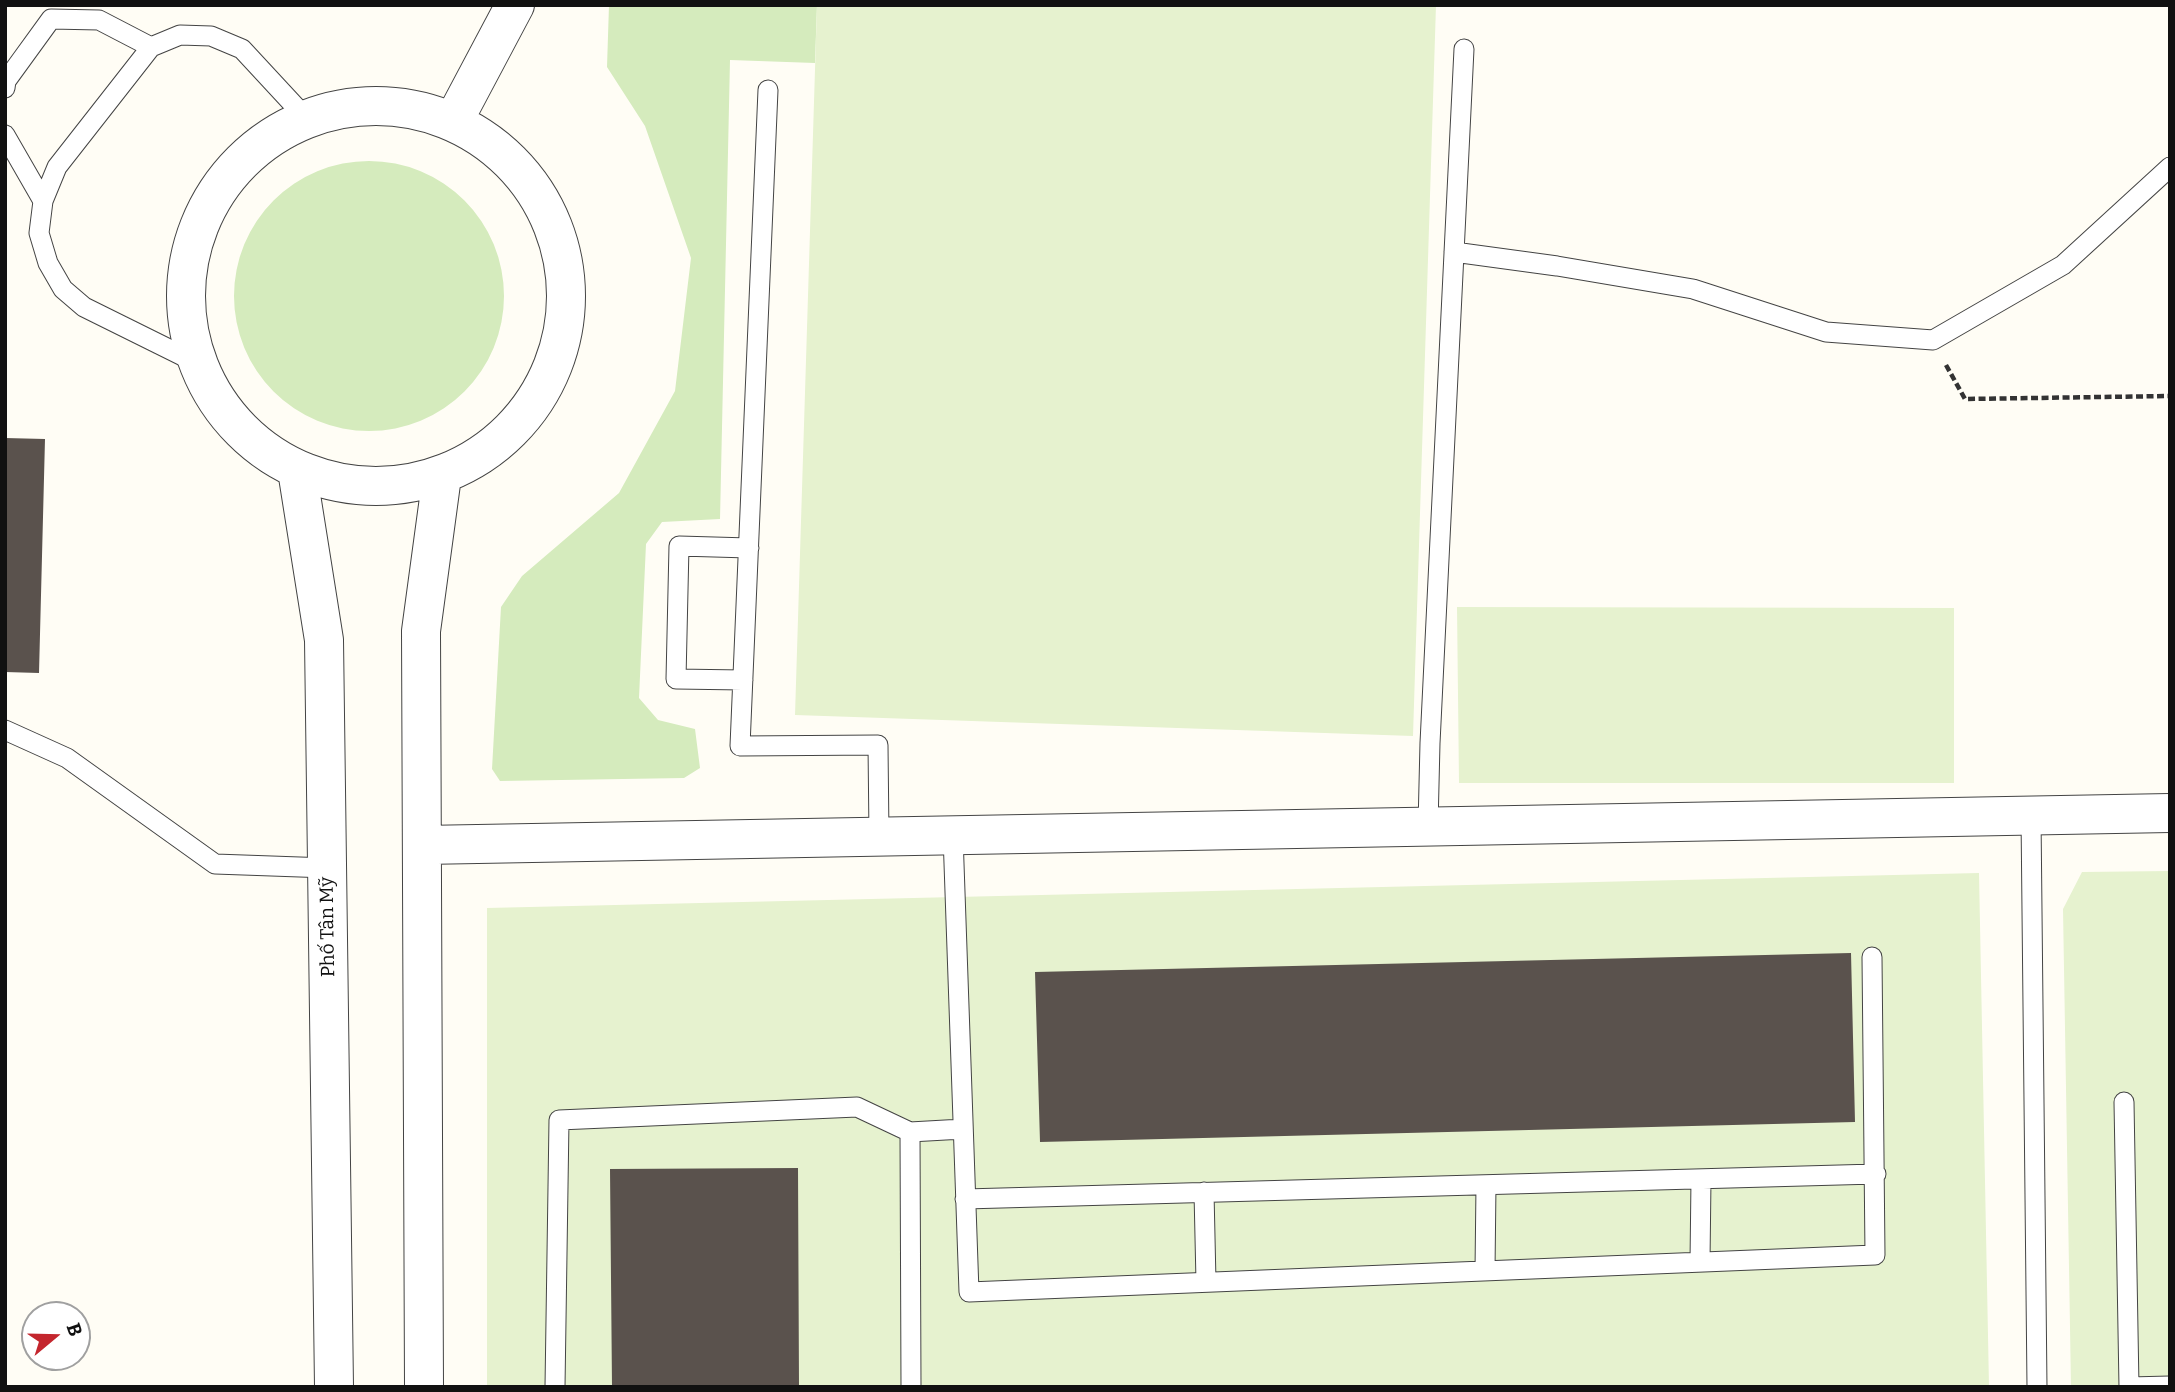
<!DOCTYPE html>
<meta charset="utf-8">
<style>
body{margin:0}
#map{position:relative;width:2175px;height:1392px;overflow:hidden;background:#fffdf5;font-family:Bitter,serif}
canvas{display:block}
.frame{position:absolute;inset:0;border:7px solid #111;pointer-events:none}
.north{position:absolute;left:21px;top:1301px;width:70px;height:70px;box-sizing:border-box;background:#fff;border:2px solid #a0a0a0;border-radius:50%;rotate:71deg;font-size:19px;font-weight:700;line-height:28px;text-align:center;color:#111}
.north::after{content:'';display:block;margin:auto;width:24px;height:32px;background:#c4262e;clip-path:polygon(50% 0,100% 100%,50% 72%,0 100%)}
</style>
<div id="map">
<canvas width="2175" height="1392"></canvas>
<div class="frame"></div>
<div class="north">B</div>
</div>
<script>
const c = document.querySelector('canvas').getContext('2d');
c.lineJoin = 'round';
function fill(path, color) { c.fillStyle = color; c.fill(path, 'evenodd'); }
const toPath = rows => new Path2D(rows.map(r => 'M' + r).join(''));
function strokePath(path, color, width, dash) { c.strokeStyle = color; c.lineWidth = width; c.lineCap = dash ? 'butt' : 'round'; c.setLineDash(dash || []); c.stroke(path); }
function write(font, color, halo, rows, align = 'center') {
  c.font = font + ' Bitter,serif'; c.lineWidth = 7; c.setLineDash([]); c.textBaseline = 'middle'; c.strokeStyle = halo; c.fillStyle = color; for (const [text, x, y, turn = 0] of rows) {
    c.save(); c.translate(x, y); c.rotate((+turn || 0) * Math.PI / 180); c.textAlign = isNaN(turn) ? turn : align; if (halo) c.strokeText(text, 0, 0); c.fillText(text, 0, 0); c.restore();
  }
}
const green = toPath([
 [609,5,817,5,815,63,730,60,720,519,662,522,646,544,639,698,658,720,695,729,700,768,684,778,500,781,492,769,501,607,522,576,619,493,675,391,691,258,645,126,607,67],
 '234 296a135 135 0 1 1 270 0a135 135 0 1 1-270 0Z'
]);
const pitch = toPath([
 [817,5,1436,5,1413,736,795,715],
 [1457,607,1954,608,1954,783,1459,783],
 [2170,871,2170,1387,2071,1387,2063,909,2082,872],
 [1979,873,1989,1387,487,1387,487,908]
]);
const building = toPath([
 [5,438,45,439,39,673,5,672],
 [1851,953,1855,1122,1040,1142,1035,972],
 [798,1168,799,1387,612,1387,610,1169]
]);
const path = toPath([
 [1946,365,1965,399,2170,396]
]);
const lane = toPath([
 [5,88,6,81,51,19,99,20,151,47],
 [768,90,740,746,878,745,879,836],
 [5,135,43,201],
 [1454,252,1557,266,1693,289,1826,332,1933,340,2063,265,2170,167],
 [197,363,84,307,63,289,48,263,39,233,43,201,57,167,151,47,180,35,211,36,242,49,305,117],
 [743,680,676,679,679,546,749,548],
 [5,730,67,758,215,864,328,868],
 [2031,816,2037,1387],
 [1428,826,1430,743,1464,49],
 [953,835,969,1292,1875,1255,1872,957],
 [2124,1102,2129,1387],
 [910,1132,911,1387],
 [1204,1192,1206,1282],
 [965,1199,1876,1174],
 [1700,1262,1701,1179],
 [1485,1271,1486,1185],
 [555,1387,559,1120,857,1107,910,1132,963,1129],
 [2129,1387,2170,1386]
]);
const street = toPath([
 '186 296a190 190 0 1 1 380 0a190 190 0 1 1-380 0Z',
 [454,120,515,5],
 [297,470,324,640,334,1387],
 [423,845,2170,813],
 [424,1387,421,631,442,476]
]);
const streetNames = [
 ["Phố Tân Mỹ",328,927,-91]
];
fill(green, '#d5ebbd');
fill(pitch, '#e6f2cf');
fill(building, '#5a524d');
strokePath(lane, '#444', 21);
strokePath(street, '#444', 40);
strokePath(path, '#333', 4.5, [7, 3.5]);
strokePath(lane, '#fff', 19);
strokePath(street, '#fff', 38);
write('19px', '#111', '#fff', streetNames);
</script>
